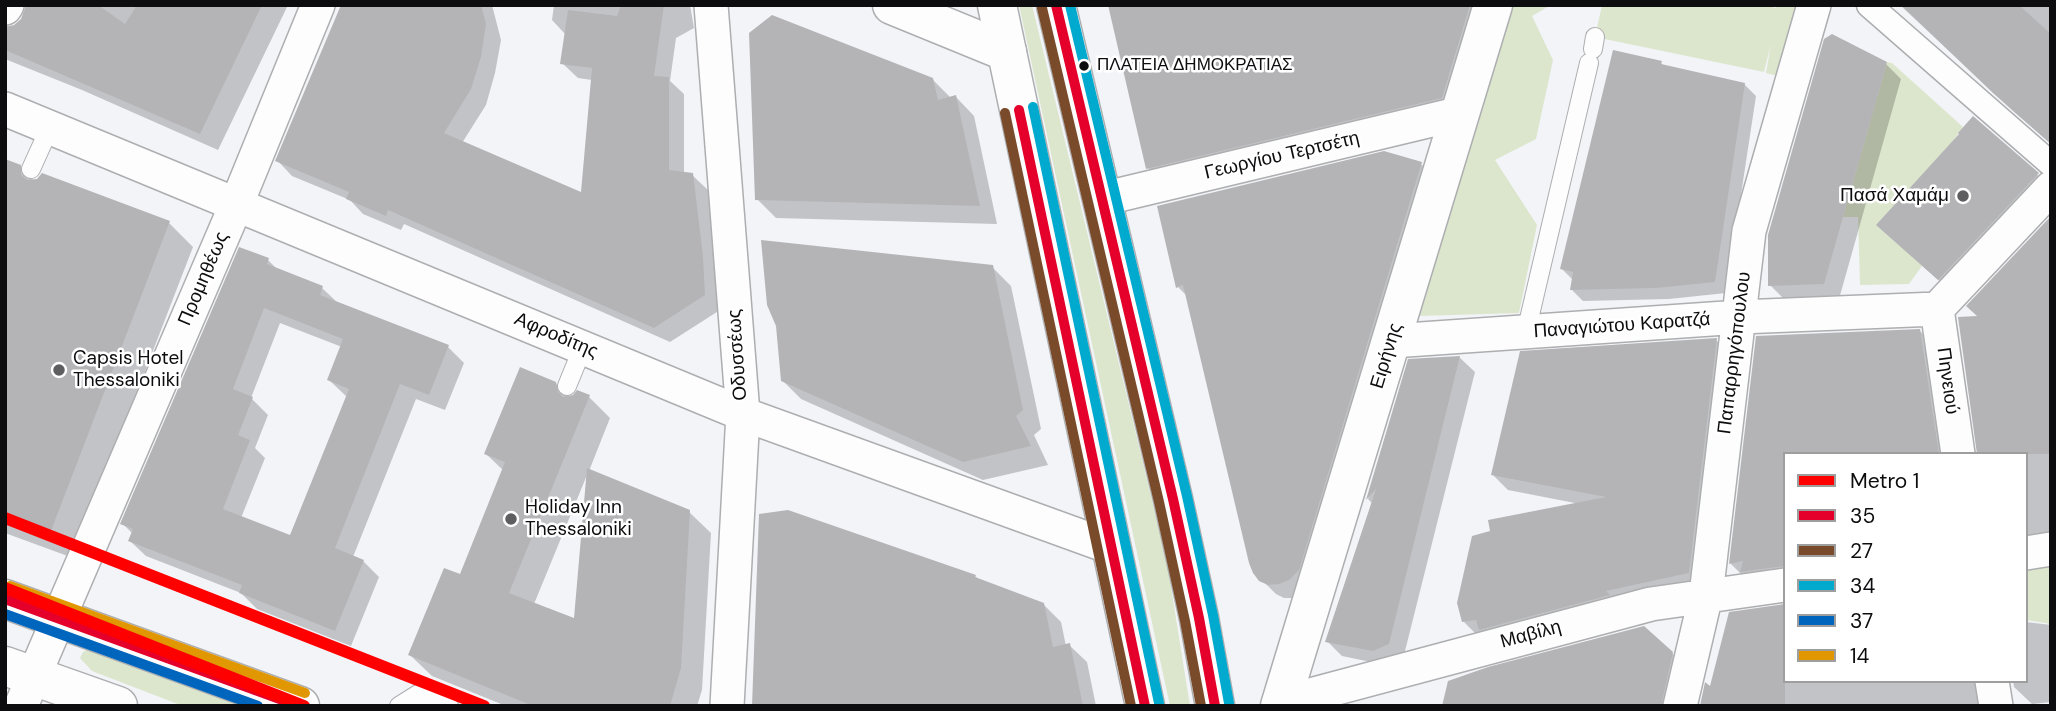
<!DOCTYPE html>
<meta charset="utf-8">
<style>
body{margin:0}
#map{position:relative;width:2056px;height:711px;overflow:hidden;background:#f3f4f8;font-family:"DM Sans",sans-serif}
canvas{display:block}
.frame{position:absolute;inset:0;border:7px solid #0d0d0f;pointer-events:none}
.legend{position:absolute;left:1783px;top:452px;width:245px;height:231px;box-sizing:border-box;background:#fff;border:2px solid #9e9e9f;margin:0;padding:9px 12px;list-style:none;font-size:21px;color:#0d0d0f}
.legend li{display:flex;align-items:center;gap:14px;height:35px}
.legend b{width:35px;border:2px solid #9e9e9f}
</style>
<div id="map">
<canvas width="2056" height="711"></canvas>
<div class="frame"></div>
<ul class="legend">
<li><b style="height:9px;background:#f00"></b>Metro 1</li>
<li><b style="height:9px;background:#e4002b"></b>35</li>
<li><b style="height:9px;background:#7a4b2a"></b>27</li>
<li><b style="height:9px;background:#00a9ce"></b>34</li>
<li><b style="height:9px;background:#0065bd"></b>37</li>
<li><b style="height:9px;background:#e09702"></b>14</li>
</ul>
</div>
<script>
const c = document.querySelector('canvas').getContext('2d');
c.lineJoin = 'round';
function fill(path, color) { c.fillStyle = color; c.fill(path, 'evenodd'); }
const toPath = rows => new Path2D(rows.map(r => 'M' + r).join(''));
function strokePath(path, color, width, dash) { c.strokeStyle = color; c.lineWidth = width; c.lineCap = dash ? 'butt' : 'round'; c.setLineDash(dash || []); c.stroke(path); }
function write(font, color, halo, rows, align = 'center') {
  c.font = font + ' "DM Sans",sans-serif'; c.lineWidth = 5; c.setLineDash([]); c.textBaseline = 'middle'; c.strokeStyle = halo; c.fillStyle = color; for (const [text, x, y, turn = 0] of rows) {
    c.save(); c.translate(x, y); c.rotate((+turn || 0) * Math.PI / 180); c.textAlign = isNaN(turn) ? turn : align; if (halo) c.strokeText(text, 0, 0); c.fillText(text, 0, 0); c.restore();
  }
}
const green = toPath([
 [1019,5,1032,5,1167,562,1190,706,1170,706],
 [1505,5,1551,5,1532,16,1553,60,1536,139,1495,160,1537,225,1519,313,1418,316],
 [1602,5,1765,5,1776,8,1777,5,1803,5,1782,77,1766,73,1771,44,1764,72,1595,37],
 [1887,62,1892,63,1963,127,1887,233,1922,266,1909,284,1860,285,1858,217,1843,217],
 [2051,565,2051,624,2026,620,2026,569],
 [89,649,244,706,183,706,92,671,80,658,83,652]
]);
const shadow = toPath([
 [28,5,288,5,218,150,82,90,5,59,5,29,15,26,22,20],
 [344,5,492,5,501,40,495,73,486,105,462,143,583,195,592,80,578,78,562,63,566,35,552,20,554,5,690,5,694,28,676,38,670,81,684,94,684,174,692,175,708,190,718,272,720,310,670,342,404,224,401,230,363,214,350,200,292,176,277,160],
 [1110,5,1499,5,1460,115,1166,186,1148,168],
 [1900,5,2051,5,2051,144,2013,111],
 [1661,63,1665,67,1744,84,1756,96,1726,293,1669,299,1583,301,1572,290,1573,280,1562,269],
 [1886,64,1901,79,1839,299,1785,300,1770,285],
 [932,79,951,98,956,97,974,116,997,224,776,218,757,199],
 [1973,118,2051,187,1954,294,1894,240],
 [5,161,20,166,34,181,169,223,193,247,73,558,5,533],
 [1421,164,1435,178,1294,598,1284,598,1276,594,1261,579,1188,297,1178,287],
 [2051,219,2051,542,2026,545,2026,454,1980,317],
 [240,249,268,260,279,271,322,288,339,304,448,347,464,363,445,410,416,399,353,557,363,561,379,577,351,646,257,609,241,593,146,556,130,541,133,534,122,523],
 [280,323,342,347,329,380,347,397,291,538,241,518,265,458,255,448,268,415,251,398],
 [992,267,1011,286,1041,429,1034,435,1048,465,983,480,801,399,782,380],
 [1920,331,1938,349,1953,454,1785,454,1785,585,1748,581,1731,564,1757,338],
 [1716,340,1731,355,1704,588,1479,637,1464,622,1580,504,1508,490,1493,475],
 [1459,357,1475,372,1403,659,1390,666,1342,656,1327,641,1373,504,1368,499,1410,361],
 [555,383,570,398,589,397,610,418,589,471,689,512,711,533,702,690,697,706,506,706,432,676,410,655,461,576,504,471,486,454],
 [587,475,575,621,534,604],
 [975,576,980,581,1043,604,1061,622,1066,646,1069,645,1087,662,1096,706,961,706],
 [2026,622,2051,625,2051,702,2032,704,2014,687,2013,681,2026,681],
 [1672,653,1685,666,1675,706,1444,706],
 [1785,681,2002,681,1990,706,1709,706]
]);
const building = toPath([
 [26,5,98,5,125,24,137,5,262,5,200,134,5,50,5,27,14,25,21,19],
 [341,5,481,5,486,24,481,57,471,89,444,133,581,192,592,68,560,64,568,10,617,16,621,5,664,5,654,76,669,77,669,170,693,173,703,256,705,295,654,328,388,210,386,216,346,199,349,192,275,161],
 [1108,5,1470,5,1442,98,1146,169],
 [1901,5,2019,5,2051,34,2051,144,1993,93],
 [772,15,933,78,938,100,956,95,980,206,755,200,749,33],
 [1832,34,1887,62,1824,284,1768,286,1768,235,1824,39],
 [1613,50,1662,61,1661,64,1745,83,1715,282,1656,288,1570,290,1573,272,1560,269],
 [1973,116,2039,173,1938,280,1876,225,1959,134,1958,133],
 [1384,151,1422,162,1299,570,1289,580,1279,584,1268,585,1259,581,1253,573,1249,563,1183,285,1176,288,1157,206],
 [5,159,21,165,21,175,27,180,37,179,42,173,170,221,49,536,5,519],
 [2051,216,2051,454,1977,454,1958,317,1977,316,1966,306],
 [761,240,993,265,1023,410,1016,416,1031,446,963,462,781,381,776,326,767,305],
 [239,247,269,258,267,264,323,286,320,295,449,345,429,395,400,384,335,548,364,560,335,631,239,593,242,585,128,541,133,529,120,524],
 [264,308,343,339,327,380,349,389,290,535,223,509,250,440,238,435,253,397,233,389],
 [1920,329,1939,454,1785,454,1785,566,1740,572,1743,561,1729,564,1756,336],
 [1717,338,1689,573,1606,591,1610,595,1479,630,1476,620,1462,622,1457,603,1472,536,1490,531,1488,520,1606,497,1491,475,1520,351],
 [1460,356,1389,644,1373,651,1325,642,1376,489,1366,500,1408,359],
 [520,367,556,382,558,392,563,397,573,395,577,390,590,395,509,593,574,618,587,468,690,510,681,668,670,706,533,706,408,655,444,568,460,574,505,462,484,454],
 [788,510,976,575,975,577,1044,603,1053,647,1070,643,1083,706,752,706,759,514],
 [1785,604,1785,706,1700,706,1705,682,1710,686,1729,612],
 [1644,626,1673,652,1661,706,1442,706,1448,681,1488,667]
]);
const service = toPath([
 [1593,49,1595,37],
 [31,169,50,127],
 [1526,332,1589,63],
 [567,386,583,347],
 [399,706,418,694,449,706]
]);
const pedestrian = toPath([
 [1869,5,2051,164]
]);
const minor = toPath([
 [711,5,743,414,727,706],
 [5,8,7,5],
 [5,109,743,414,1113,548],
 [1102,199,1461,113],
 [1937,309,2051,188],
 [1937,309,1958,454],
 [1392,341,1740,317,1937,309],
 [2026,553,2051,549],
 [1992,681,1996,706],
 [1281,703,1651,604,1785,585],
 [21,706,237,203,318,5],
 [1680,706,1706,595,1749,231,1814,5]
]);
const tertiary = toPath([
 [892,5,1007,52],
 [1280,706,1493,5]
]);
const primary = toPath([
 [5,599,300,706],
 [5,666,118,706]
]);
const trunk = toPath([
 [997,5,1145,706],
 [1056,5,1173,499,1199,618,1215,706]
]);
const bus1 = toPath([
 [1056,5,1173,499,1199,618,1215,706],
 [1019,110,1145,706],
 [5,599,299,706]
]);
const bus2 = toPath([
 [1042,8,1159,502,1185,621,1201,706],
 [1005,113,1131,706]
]);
const bus3 = toPath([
 [1070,5,1187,496,1213,615,1229,703],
 [1033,107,1159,703]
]);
const bus4 = toPath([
 [5,614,258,706]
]);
const bus5 = toPath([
 [10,586,305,693]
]);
const metro1 = toPath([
 [5,518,484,706],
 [5,588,304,706]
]);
const markers = [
 [1084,66,6,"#0d0d0f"],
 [1963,196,7,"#5e5e61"],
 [59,370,7,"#5e5e61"],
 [511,519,7,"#5e5e61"]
];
const busNames = [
 ["ΠΛΑΤΕΙΑ ΔΗΜΟΚΡΑΤΙΑΣ",1097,66]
];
const streetNames = [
 ["Γεωργίου Τερτσέτη",1282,156,-13],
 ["Προμηθέως",204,279,-67],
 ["Παναγιώτου Καρατζά",1622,326,-4],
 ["Αφροδίτης",556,336,23],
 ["Παπαρρηγόπουλου",1735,353,-83],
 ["Οδυσσέως",738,355,-94],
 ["Ειρήνης",1387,356,-73],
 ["Πηνειού",1947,381,82],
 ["Μαβίλη",1531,635,-15]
];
const poiNames = [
 ["Πασά Χαμάμ",1949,196,"right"],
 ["Capsis Hotel",73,359],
 ["Thessaloniki",73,381],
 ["Holiday Inn",525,508],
 ["Thessaloniki",525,530]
];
fill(green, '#dce6cd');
fill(shadow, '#0003');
fill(building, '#b4b4b7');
strokePath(service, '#adaeb0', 20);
strokePath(pedestrian, '#adaeb0', 27);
strokePath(minor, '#adaeb0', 36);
strokePath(tertiary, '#adaeb0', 41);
strokePath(primary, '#adaeb0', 41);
strokePath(trunk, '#adaeb0', 41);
strokePath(service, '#fdfdfe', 18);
strokePath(pedestrian, '#fdfdfe', 24);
strokePath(minor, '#fdfdfe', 33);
strokePath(tertiary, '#fdfdfe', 38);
strokePath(primary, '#fdfdfe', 38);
strokePath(trunk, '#fdfdfe', 38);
strokePath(bus1, '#e4002b', 10);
strokePath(bus2, '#7a4b2a', 10);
strokePath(bus3, '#00a9ce', 10);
strokePath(bus4, '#0065bd', 10);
strokePath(bus5, '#e09702', 10);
strokePath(metro1, '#f00', 12);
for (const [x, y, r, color] of markers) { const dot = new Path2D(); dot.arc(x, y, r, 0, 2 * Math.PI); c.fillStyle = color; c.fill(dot); strokePath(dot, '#fff', 2.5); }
write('17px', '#0d0d0f', '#fff', busNames, 'left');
write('19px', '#0d0d0f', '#fff', streetNames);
write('19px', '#0d0d0f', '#fff', poiNames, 'left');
</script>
